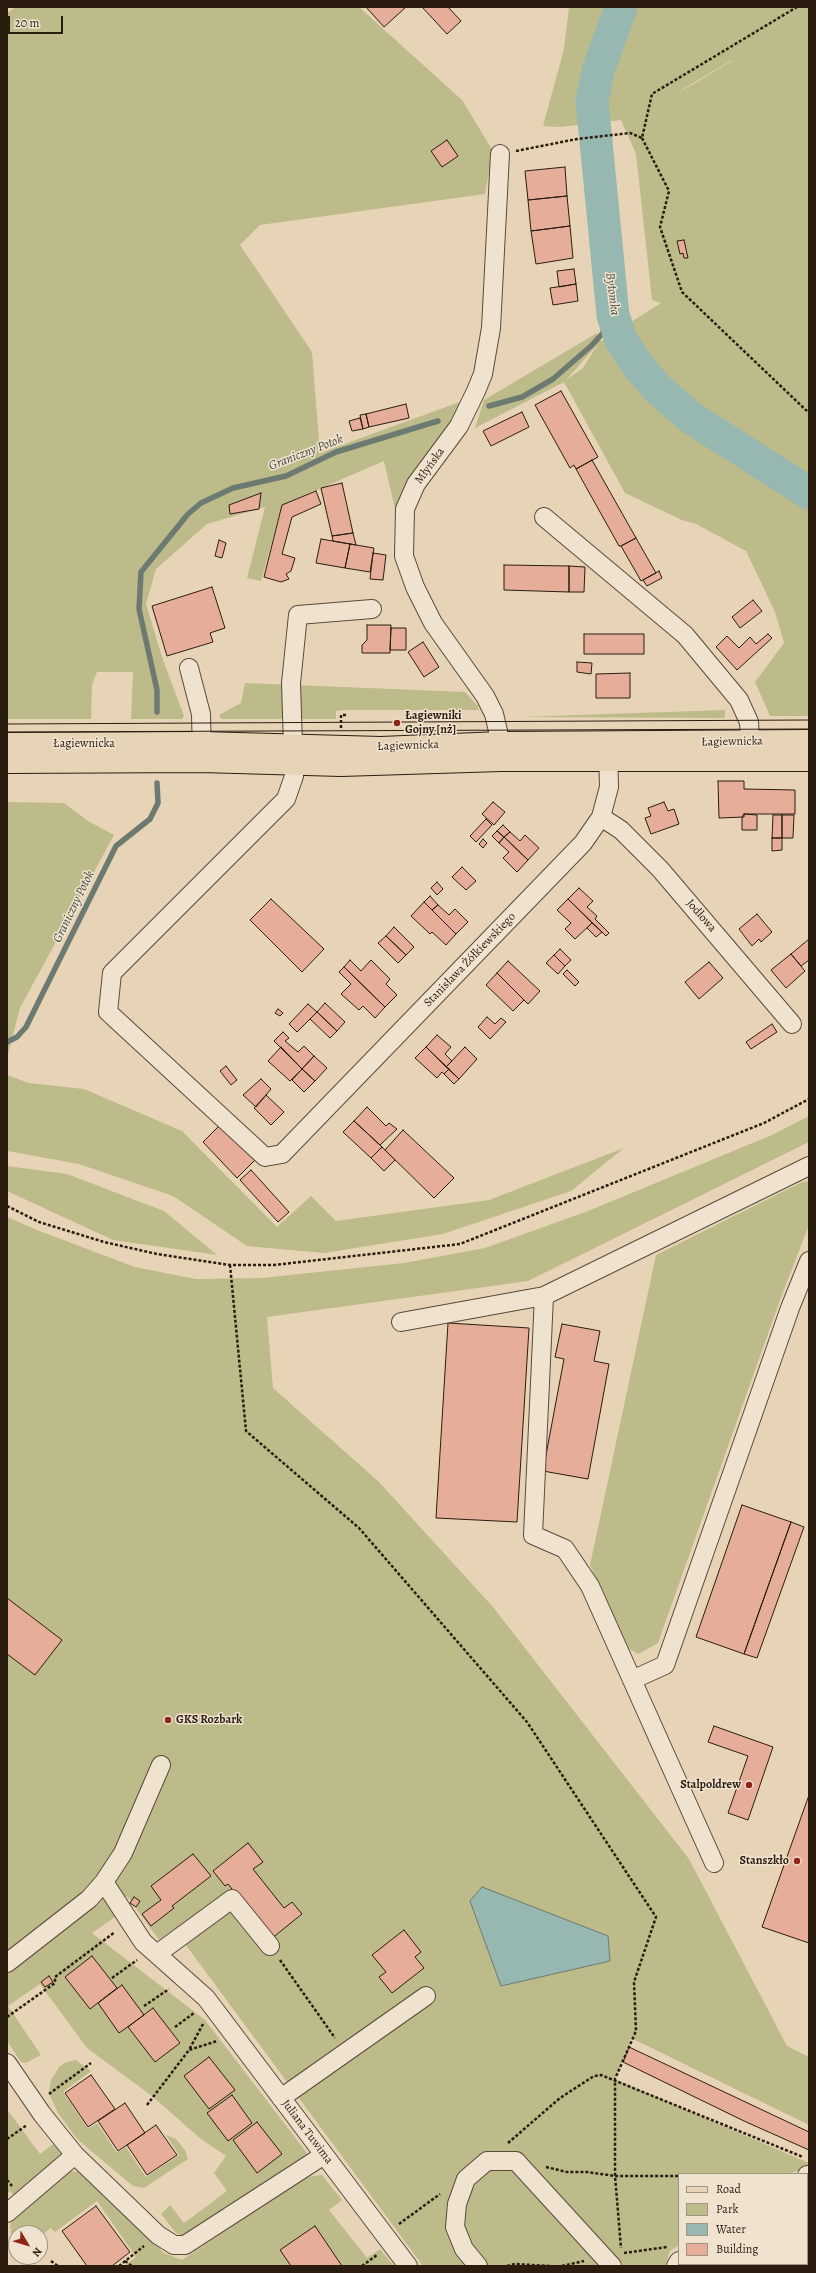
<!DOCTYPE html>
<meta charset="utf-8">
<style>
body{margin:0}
#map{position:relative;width:816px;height:2273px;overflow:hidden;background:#e7d4b7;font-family:Alegreya,serif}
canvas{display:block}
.frame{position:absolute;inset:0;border:8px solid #2b1c10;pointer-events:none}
.legend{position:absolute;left:678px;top:2173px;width:130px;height:92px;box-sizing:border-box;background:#efe3d0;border:1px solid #a19383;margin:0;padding:5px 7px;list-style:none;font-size:12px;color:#2b1c10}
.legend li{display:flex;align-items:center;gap:8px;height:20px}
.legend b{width:20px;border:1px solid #a19383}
.north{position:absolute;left:8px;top:2225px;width:40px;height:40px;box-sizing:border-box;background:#efe3d0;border:1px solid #a19383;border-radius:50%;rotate:128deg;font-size:11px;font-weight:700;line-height:16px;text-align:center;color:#2b1c10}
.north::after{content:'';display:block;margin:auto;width:14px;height:18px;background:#8f2418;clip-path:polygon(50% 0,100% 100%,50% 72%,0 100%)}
.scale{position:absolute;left:8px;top:16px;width:55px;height:18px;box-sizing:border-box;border:2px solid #2b1c10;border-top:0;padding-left:5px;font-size:12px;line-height:14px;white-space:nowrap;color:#2b1c10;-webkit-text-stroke:3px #efe3d0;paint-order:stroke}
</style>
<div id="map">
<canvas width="816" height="2273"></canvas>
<div class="frame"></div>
<ul class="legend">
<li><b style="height:5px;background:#e7d4b7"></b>Road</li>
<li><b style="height:11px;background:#bdbb89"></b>Park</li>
<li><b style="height:11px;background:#97b8b1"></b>Water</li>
<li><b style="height:11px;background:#e6ad99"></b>Building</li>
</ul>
<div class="north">N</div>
<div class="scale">20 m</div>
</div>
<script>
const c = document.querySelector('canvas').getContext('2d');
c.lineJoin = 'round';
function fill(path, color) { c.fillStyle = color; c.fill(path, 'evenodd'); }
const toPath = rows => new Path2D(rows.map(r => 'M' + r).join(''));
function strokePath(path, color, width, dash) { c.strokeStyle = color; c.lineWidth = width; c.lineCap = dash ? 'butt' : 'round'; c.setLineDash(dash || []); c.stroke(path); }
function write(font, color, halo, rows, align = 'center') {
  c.font = font + ' Alegreya,serif'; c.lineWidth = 3; c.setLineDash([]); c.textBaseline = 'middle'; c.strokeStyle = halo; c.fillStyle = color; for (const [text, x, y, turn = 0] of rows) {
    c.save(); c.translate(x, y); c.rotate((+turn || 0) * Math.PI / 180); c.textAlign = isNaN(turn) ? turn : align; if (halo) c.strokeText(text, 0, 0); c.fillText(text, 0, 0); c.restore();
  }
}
const green = toPath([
 [16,7,359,7,462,100,493,151,485,194,260,225,240,245,312,352,320,453,468,399,447,433,416,469,396,513,384,461,282,505,261,581,247,578,265,507,207,524,156,569,146,604,163,660,184,716,182,719,131,719,133,672,97,672,92,685,91,719,7,719,7,13],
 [569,7,809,7,809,716,770,716,755,682,784,643,775,612,746,551,696,524,682,520,625,493,564,382,475,428,484,400,597,333,601,341,661,303,652,300,636,154,621,120,560,127,543,126,564,49],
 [733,60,692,85,675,94,732,60],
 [598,344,583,368,566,380],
 [245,683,465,692,478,706,479,710,346,710,336,711,336,719,221,719,219,715,241,703],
 [725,710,725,717,723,718,521,717],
 [7,802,64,803,88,821,114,835,20,1008,7,1058],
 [7,1075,29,1083,84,1089,182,1131,277,1227,311,1196,336,1221,489,1200,624,1148,571,1191,443,1234,324,1253,247,1246,173,1196,79,1164,7,1151],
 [809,1116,809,1142,528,1281,267,1317,273,1388,379,1482,493,1607,689,1859,787,2046,809,2057,809,2125,631,2038,615,2079,809,2163,809,2167,788,2174,679,2174,679,2245,670,2251,665,2266,423,2266,174,1929,159,1940,127,1896,112,1906,115,1917,92,1933,205,2020,307,2153,303,2160,188,2239,176,2233,161,2214,170,2205,184,2223,227,2191,214,2173,226,2156,201,2139,152,2096,87,2048,40,1984,8,2006,41,2055,26,2063,21,2062,7,2041,7,1217,37,1230,135,1267,196,1279,262,1278,404,1263,485,1248,588,1211,772,1135],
 [7,1166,67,1174,164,1211,217,1255,113,1240,7,1191],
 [809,1181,809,1225,780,1300,658,1643,638,1654,629,1649,590,1565,656,1255,802,1182],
 [76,2060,91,2071,63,2092,88,2129,97,2123,117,2153,126,2147,146,2177,179,2155,166,2135,176,2139,185,2150,188,2159,144,2188,133,2186,77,2139,58,2113,49,2093,51,2080,59,2067,66,2062],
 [7,2109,40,2154,56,2142,63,2151,62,2157,17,2199,10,2191,7,2194],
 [70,2171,84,2172,164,2253,182,2260,306,2177,322,2175,342,2200,329,2210,367,2258,380,2249,394,2266,124,2266,136,2257,97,2201,55,2232,51,2228,40,2236,40,2233,16,2233,16,2238,11,2233,10,2223]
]);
const water = toPath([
 [482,1887,608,1936,610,1961,501,1986,470,1901,482,1887]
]);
const stream = toPath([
 [489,406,522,397,553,379,591,346,602,334,613,315],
 [157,712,157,690,139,609,141,572,188,514,201,503,233,488,286,476,336,452,438,421],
 [7,1042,17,1037,26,1027,116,846,150,819,158,803,157,783]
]);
const river = toPath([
 [621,7,598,71,592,101,613,315,621,340,639,367,659,390,690,417,809,493]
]);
const building = toPath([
 [366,7,406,7,384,27,366,7],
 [422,7,448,7,461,21,447,34,422,7],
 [447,140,458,156,442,167,431,151,447,140],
 [565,167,567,196,528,200,525,171,565,167],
 [567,196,570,226,531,231,528,200,567,196],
 [570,226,573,258,536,264,531,231,570,226],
 [684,240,688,258,684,258,683,253,680,254,677,241,684,240],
 [574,269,576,284,559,287,557,271,574,269],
 [576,284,578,301,553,305,550,288,576,284],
 [561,391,598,457,576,469,574,465,570,468,535,405,561,391],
 [406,404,409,418,369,427,366,414,406,404],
 [522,412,529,427,491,446,483,431,522,412],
 [366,414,369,427,363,429,360,415,366,414],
 [360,418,363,429,352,431,349,421,360,418],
 [592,460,636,538,621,546,619,546,576,469,592,460],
 [342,483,353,533,332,536,321,488,342,483],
 [316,491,321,504,292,517,282,554,295,558,291,571,286,574,289,579,281,582,264,577,282,505,316,491],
 [261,493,259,509,230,514,229,505,261,493],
 [353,533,356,545,333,541,332,536,353,533],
 [636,538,656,573,641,581,621,546,636,538],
 [321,539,350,544,345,568,316,563,321,539],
 [219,540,226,543,222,558,215,556,219,540],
 [350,544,374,548,370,572,345,568,350,544],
 [373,553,386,555,383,580,370,579,373,553],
 [504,565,569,566,569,592,504,590,504,565],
 [569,566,585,567,584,592,569,592,569,566],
 [659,571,662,578,647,586,643,580,659,571],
 [212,587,225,628,210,633,213,642,167,656,152,606,212,587],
 [753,600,762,611,740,628,732,617,753,600],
 [367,625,391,625,390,653,362,653,362,645,367,640,367,625],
 [391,628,406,628,406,650,390,650,391,628],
 [584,634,644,634,644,654,584,654,584,634],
 [768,634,772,638,737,670,716,647,727,636,739,648,750,637,756,644,768,634],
 [423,642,439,667,424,677,408,652,423,642],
 [577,662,592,663,591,674,577,672,577,662],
 [630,673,630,698,596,698,596,674,630,673],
 [718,781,744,781,744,789,795,790,795,814,744,814,744,817,719,818,718,781],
 [493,802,505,812,494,825,482,814,493,802],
 [664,802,668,811,674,809,679,824,651,834,645,818,651,816,648,808,664,802],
 [744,814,757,815,757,830,742,830,742,817,744,814],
 [773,815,782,815,782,838,772,838,773,815],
 [782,815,794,815,793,838,782,838,782,815],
 [486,819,492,825,476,842,470,836,486,819],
 [503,825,510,832,504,837,497,831,503,825],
 [497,831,504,837,499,843,492,836,497,831],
 [510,832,520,841,525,835,539,848,528,860,504,837,510,832],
 [504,837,528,860,517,872,503,858,509,852,499,843,504,837],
 [772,838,782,838,782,850,772,851,772,838],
 [483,839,487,843,483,848,479,844,483,839],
 [462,867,476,881,466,890,452,877,462,867],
 [437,882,443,889,437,895,431,888,437,882],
 [579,888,593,901,587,907,597,916,595,919,609,933,606,936,568,899,579,888],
 [430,896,438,905,432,910,424,902,430,896],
 [271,899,324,949,302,972,250,920,271,899],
 [568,899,592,923,575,939,565,929,571,923,557,910,568,899],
 [424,902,456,934,446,945,432,932,430,934,411,916,424,902],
 [438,905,449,915,455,909,468,922,456,934,432,910,438,905],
 [757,914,772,932,761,942,759,939,752,946,739,929,757,914],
 [592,923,602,932,596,937,587,928,592,923],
 [394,927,414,947,406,955,386,936,394,927],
 [386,936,406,955,398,963,378,943,386,936],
 [809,939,809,960,801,966,791,954,809,939],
 [560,949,571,960,565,966,554,955,560,949],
 [791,954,805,971,786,988,771,970,791,954],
 [554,955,565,966,558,974,546,963,554,955],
 [350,960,361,971,371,960,390,979,386,984,397,995,385,1007,344,967,350,960],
 [508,961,540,991,528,1004,497,973,508,961],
 [709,962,723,978,699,999,685,982,709,962],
 [344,967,385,1007,375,1018,363,1006,359,1010,341,994,351,984,339,972,344,967],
 [567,970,579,982,575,986,563,974,567,970],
 [497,973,524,1000,513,1011,486,985,497,973],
 [325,1003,345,1022,337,1031,317,1012,325,1003],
 [308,1004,317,1012,297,1032,289,1024,308,1004],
 [278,1009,283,1013,280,1016,275,1013,278,1009],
 [317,1012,337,1031,330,1038,310,1019,317,1012],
 [487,1017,495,1024,501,1018,506,1022,490,1039,478,1027,487,1017],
 [772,1024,777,1032,751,1049,746,1042,772,1024],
 [283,1032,289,1038,285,1041,298,1052,304,1046,314,1056,302,1069,274,1041,283,1032],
 [437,1035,451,1047,445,1054,452,1061,446,1067,426,1047,437,1035],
 [281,1047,302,1069,290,1081,268,1061,281,1047],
 [426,1047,449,1069,444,1074,442,1072,437,1078,415,1058,426,1047],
 [465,1047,477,1059,459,1079,446,1067,465,1047],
 [314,1056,327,1068,315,1081,302,1069,314,1056],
 [226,1066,237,1080,231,1085,220,1071,226,1066],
 [302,1069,315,1081,304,1092,292,1080,302,1069],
 [449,1069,459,1079,454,1084,444,1074,449,1069],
 [261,1079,271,1089,256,1107,243,1095,261,1079],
 [266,1095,284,1112,271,1125,254,1108,266,1095],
 [367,1107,386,1126,389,1123,397,1129,380,1145,354,1121,367,1107],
 [354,1121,382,1147,371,1158,343,1132,354,1121],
 [220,1125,255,1160,237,1178,203,1142,220,1125],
 [403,1130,454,1178,434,1198,385,1150,403,1130],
 [382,1147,395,1160,384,1171,371,1158,382,1147],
 [251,1170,289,1212,278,1222,240,1180,251,1170],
 [448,1323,529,1328,517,1522,436,1518,448,1323],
 [562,1324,600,1331,594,1361,609,1364,588,1479,543,1471,564,1359,555,1357,562,1324],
 [742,1505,791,1522,744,1654,696,1637,742,1505],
 [791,1522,804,1527,757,1658,744,1654,791,1522],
 [7,1598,62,1640,35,1675,7,1654,7,1598],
 [714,1726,773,1747,748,1820,728,1813,748,1756,708,1742,714,1726],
 [809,1795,809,1943,762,1927,809,1795],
 [248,1843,263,1862,253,1869,284,1908,292,1902,302,1914,271,1939,228,1884,225,1886,213,1871,248,1843],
 [193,1854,211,1876,172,1906,174,1908,151,1926,142,1914,161,1900,151,1886,193,1854],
 [134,1897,140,1901,136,1907,130,1903,134,1897],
 [404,1930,421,1952,415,1957,424,1968,392,1993,379,1977,386,1972,372,1955,404,1930],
 [92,1956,117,1988,90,2009,65,1977,92,1956],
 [49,1976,53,1982,45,1987,41,1982,49,1976],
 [122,1985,144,2015,119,2033,98,2003,122,1985],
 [153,2008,180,2043,155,2062,128,2027,153,2008],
 [629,2047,809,2132,809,2150,744,2121,623,2062,629,2047],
 [209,2057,235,2090,209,2109,184,2076,209,2057],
 [91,2075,115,2109,88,2127,65,2093,91,2075],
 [232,2095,252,2123,228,2141,207,2113,232,2095],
 [125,2103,145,2133,118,2151,98,2121,125,2103],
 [257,2122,282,2154,257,2173,233,2140,257,2122],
 [156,2125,177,2155,147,2175,127,2145,156,2125],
 [96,2206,130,2252,112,2266,87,2266,62,2231,96,2206],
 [807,2221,809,2228,809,2266,798,2266,798,2264,807,2264,807,2221],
 [315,2226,342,2266,291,2266,280,2250,315,2226],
 [713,2264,747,2264,748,2266,714,2266,713,2264],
 [773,2264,793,2264,793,2266,774,2266,773,2264]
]);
const path = toPath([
 [642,138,669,191,660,227,682,292,809,413],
 [516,151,577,139,630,133,642,138,652,94,797,7],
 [341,728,341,715,346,715],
 [7,1206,39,1222,104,1242,157,1254,230,1265,274,1265,460,1244,764,1123,809,1099],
 [230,1265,246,1431,359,1528,527,1722,656,1917,634,1982,636,2031,615,2079,615,2176,621,2248],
 [280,1960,335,2038],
 [112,1978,137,1960],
 [144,2006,169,1989],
 [7,2017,55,1983,55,1977,115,1932],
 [203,2024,189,2050,217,2041],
 [175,2027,194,2013],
 [49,2094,91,2063],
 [147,2105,189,2050],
 [7,2139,27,2125],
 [508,2143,560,2098,594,2076,601,2075,803,2157],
 [546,2167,567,2172,587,2172,615,2176,679,2176],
 [7,2180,12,2186],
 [399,2224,440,2194],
 [624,2253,667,2247],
 [51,2261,58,2266],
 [125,2261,132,2266],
 [760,2264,761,2266],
 [119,2266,144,2246],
 [362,2266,377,2255],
 [507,2266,515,2264,550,2266],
 [562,2266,584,2261]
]);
const minor = toPath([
 [500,154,491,328,483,374,476,391,459,426,416,484,405,509,404,556,415,587,433,623,485,696,494,714,498,731,500,756],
 [544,517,685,635,739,700,749,722,751,755],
 [372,609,298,615,291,683,294,776,286,799,112,973,108,1012,265,1157,282,1154,583,843,601,817,609,787,608,747],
 [189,668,201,714,202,757],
 [601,817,621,830,660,869,792,1024],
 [544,1296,533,1535,565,1549,590,1586,714,1863],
 [401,1322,544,1296,809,1166],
 [632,1680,665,1665,790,1308,809,1261],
 [104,1882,143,1942,206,1998,408,2266],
 [157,1954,232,1899,270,1946],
 [7,1963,89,1899,104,1882,123,1853,161,1765],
 [7,2063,42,2114,75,2155,158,2235,174,2245,185,2245,324,2155],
 [281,2098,426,1996],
 [807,2175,809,2175],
 [7,2213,75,2155],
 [478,2266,464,2249,455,2227,457,2204,466,2179,487,2161,516,2161,612,2266],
 [676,2266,679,2261]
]);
const major = toPath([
 [7,744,202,743,381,748,500,743,809,741],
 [7,762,201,761,341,765,501,760,809,760]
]);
const tram = toPath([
 [7,724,809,720],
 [7,732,809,729]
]);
const markers = [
 [397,723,4,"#8f2418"],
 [168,1720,4,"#8f2418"],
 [749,1785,4,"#8f2418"],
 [797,1861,4,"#8f2418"]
];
const streetNames = [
 ["Młyńska",430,466,-54],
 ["Łagiewnicka",732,742,-1],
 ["Łagiewnicka",84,744],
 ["Łagiewnicka",408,746,-2],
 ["Jodłowa",701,916,49],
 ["Stanisława Żółkiewskiego",470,960,-46],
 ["Juliana Tuwima",307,2132,53]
];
const poiNames = [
 ["Łagiewniki",405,716],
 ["Gojny [nż]",405,730],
 ["GKS Rozbark",176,1720],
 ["Stalpoldrew",741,1785,"right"],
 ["Stanszkło",789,1861,"right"]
];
const waterNames = [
 ["Bytomka",612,294,83],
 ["Graniczny Potok",306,453,-21],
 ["Graniczny Potok",74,907,-64]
];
fill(green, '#bdbb89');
fill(water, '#97b8b1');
strokePath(water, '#6c7a71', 1);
strokePath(stream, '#6c7a71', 5.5);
strokePath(river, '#97b8b1', 33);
fill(building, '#e6ad99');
strokePath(building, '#2b1c10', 1);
strokePath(minor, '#5a4a3a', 20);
strokePath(major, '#2b1c10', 24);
strokePath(path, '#2b1c10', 2.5, [3, 2]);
strokePath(minor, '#efe3d0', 18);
strokePath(major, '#e7d4b7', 22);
strokePath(tram, '#2b1c10', 1);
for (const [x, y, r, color] of markers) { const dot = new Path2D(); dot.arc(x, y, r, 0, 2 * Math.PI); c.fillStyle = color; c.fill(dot); strokePath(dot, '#efe3d0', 1.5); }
write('12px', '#2b1c10', '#efe3d0', streetNames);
write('bold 12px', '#2b1c10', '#efe3d0', poiNames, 'left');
write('italic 13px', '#4b4b40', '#efe3d0', waterNames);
</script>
